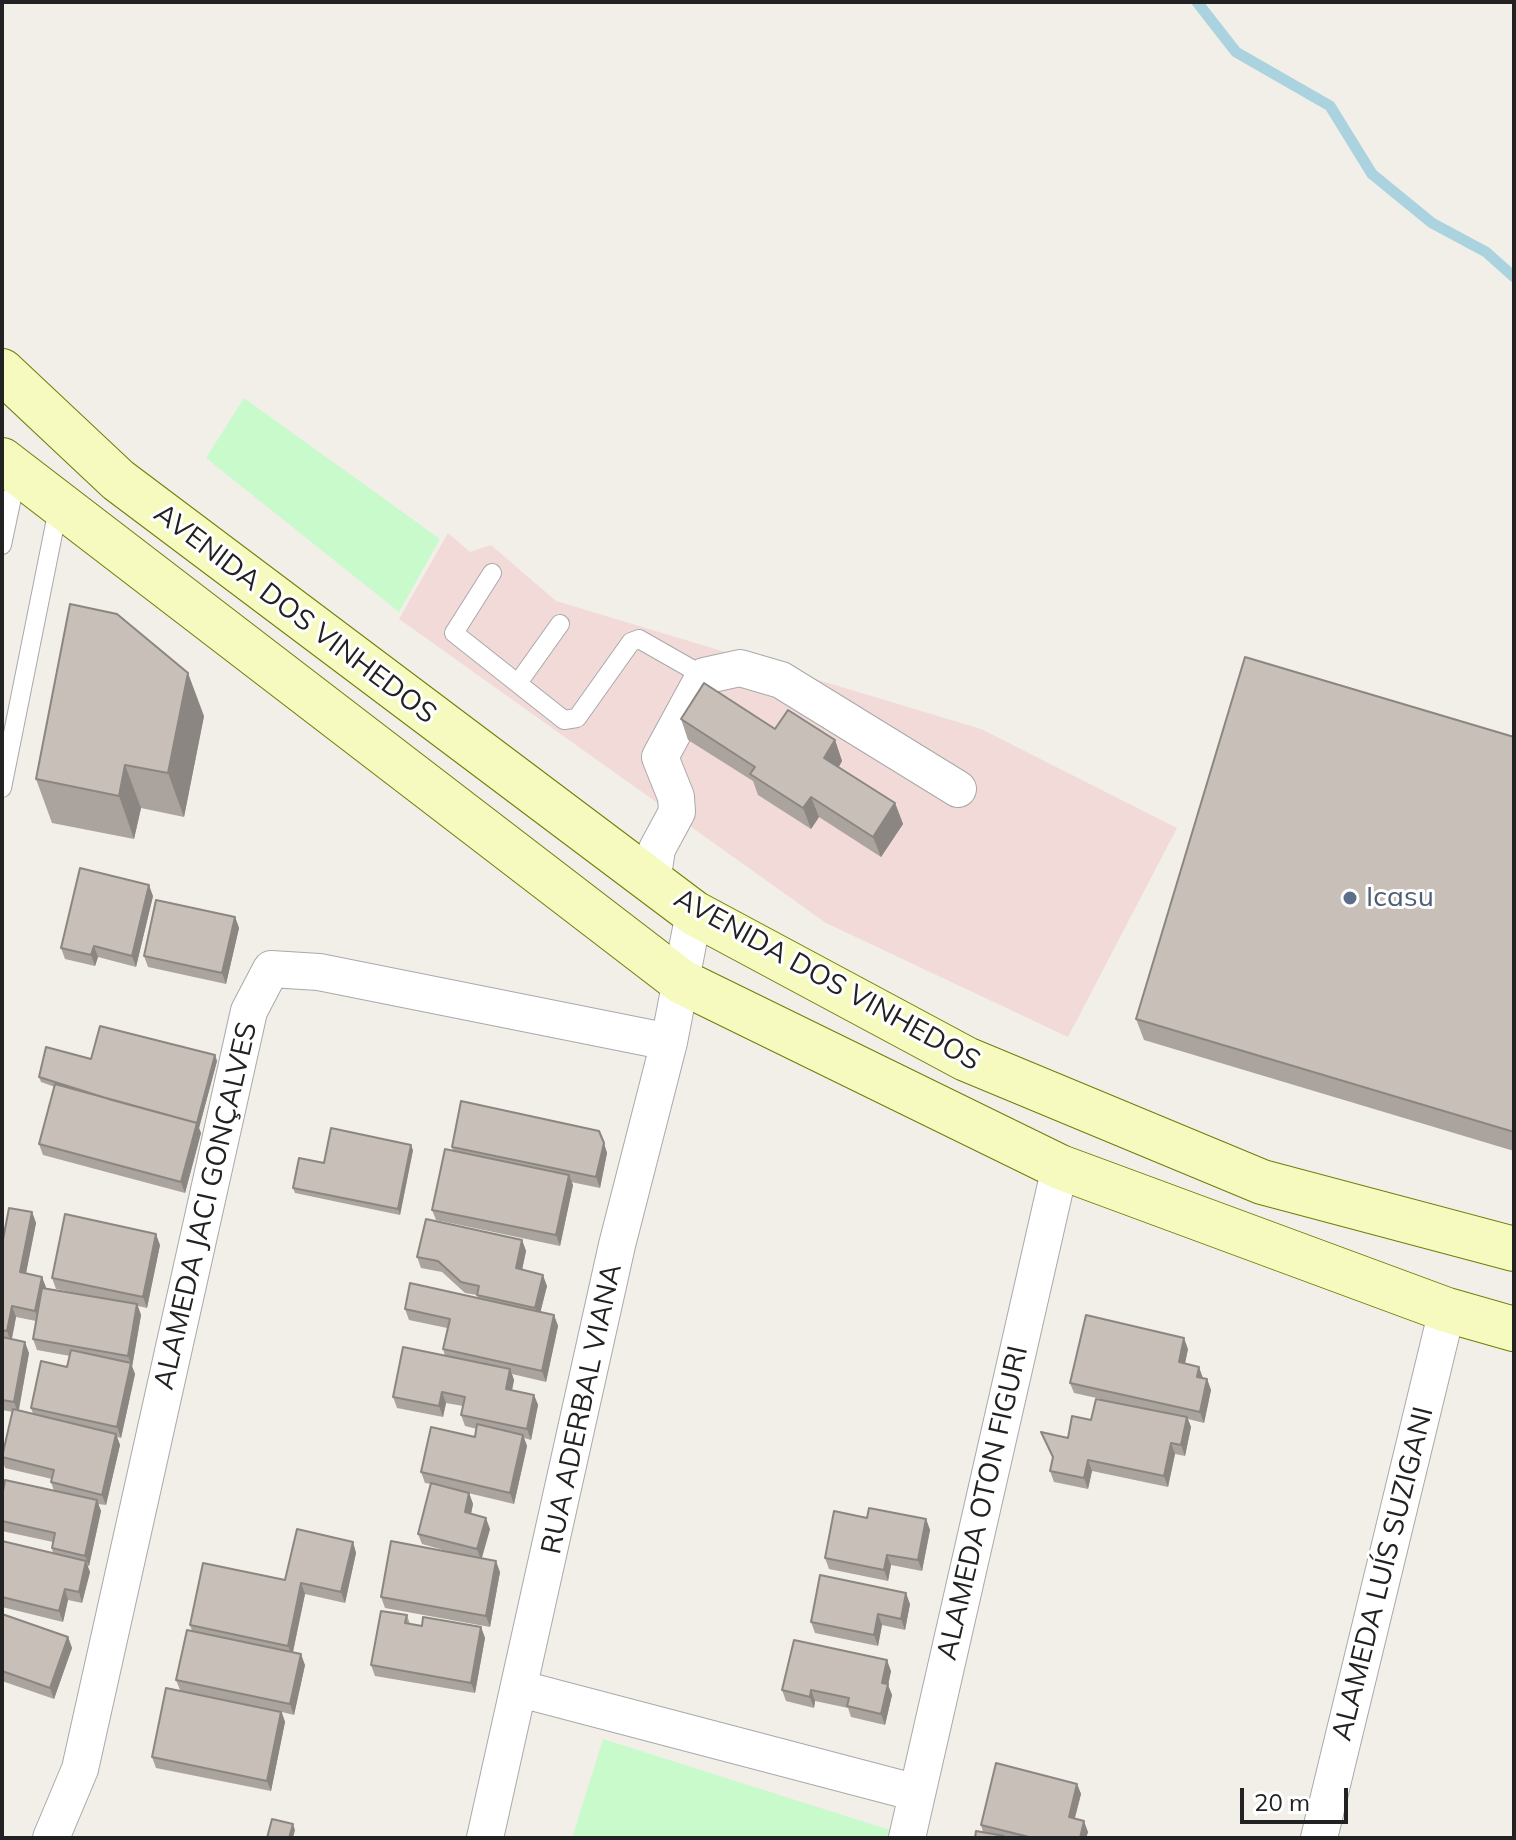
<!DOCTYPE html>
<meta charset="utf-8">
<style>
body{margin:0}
#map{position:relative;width:1516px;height:1840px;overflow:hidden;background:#f2efe9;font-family:Mulish,sans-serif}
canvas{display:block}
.frame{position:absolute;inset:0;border:4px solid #222;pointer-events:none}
.scale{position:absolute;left:1240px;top:1788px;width:108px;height:36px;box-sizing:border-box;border:4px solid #222;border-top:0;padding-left:10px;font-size:24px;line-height:28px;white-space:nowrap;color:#222;-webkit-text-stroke:6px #fff;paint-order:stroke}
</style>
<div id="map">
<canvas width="1516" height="1840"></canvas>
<div class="frame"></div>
<div class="scale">20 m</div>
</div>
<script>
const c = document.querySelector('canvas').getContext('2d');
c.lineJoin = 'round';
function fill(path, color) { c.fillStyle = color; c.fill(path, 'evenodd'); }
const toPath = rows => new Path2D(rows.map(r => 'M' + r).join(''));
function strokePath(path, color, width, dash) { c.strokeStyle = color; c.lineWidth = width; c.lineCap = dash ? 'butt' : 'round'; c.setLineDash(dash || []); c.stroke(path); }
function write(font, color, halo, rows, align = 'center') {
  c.font = font + ' Mulish,sans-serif'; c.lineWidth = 6; c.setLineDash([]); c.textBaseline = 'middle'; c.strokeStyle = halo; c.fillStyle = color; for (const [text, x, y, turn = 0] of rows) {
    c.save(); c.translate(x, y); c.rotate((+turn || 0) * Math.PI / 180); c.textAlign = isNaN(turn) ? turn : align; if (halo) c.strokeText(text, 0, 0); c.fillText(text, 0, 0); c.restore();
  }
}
const commercial = toPath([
 [448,533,470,552,491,545,556,601,981,729,1177,828,1068,1037,826,923,399,619]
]);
const park = toPath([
 [244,398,440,539,399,612,206,458],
 [603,1739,890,1830,888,1838,572,1838]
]);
const stream = toPath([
 [1197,2,1236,52,1330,106,1372,174,1432,223,1486,252,1514,277]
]);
const lane = toPath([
 [2,545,17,474],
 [492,573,454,633,564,720,577,718,631,642,639,639,704,676],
 [518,683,560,624],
 [2,788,59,504]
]);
const street = toPath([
 [652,882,657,849,677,812,676,797,660,757,704,676,740,668,781,680,958,789],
 [521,1689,917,1793],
 [51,1838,80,1769,249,1011,271,969,319,972,669,1042],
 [485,1838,617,1245,669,1042,694,913],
 [907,1838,1060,1167],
 [1319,1838,1447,1310]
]);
const secondary = toPath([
 [2,371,118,480,694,913,966,1059,1262,1182,1514,1249],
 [2,460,682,982,1060,1167,1447,1310,1514,1329]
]);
const wall = toPath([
 [204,716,184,817,141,808,134,839,52,823,36,779],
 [681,719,775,729,835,740,842,761,839,767,895,803,903,824,881,857,819,817,811,829,758,795,753,781,688,740],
 [1514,737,1514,1151,1144,1040,1136,1019],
 [153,896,136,967,98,957,95,966,65,959,61,948],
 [235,917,239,928,226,984,148,967,144,956],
 [215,1055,217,1061,199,1128,201,1133,185,1193,43,1155,39,1144,55,1087,41,1082,39,1077,91,1059],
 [599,1131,607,1153,600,1188,571,1182,573,1185,560,1246,436,1220,432,1210,453,1151,452,1147],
 [413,1150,400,1215,295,1193,293,1188,324,1163],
 [32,1212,36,1223,26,1273,46,1288,85,1295,56,1289,52,1278,160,1245,147,1308,138,1306,141,1315,132,1367,135,1374,121,1438,117,1437,120,1445,106,1505,98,1504,101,1511,89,1566,87,1566,90,1572,82,1603,68,1600,63,1622,2,1607,2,1541,53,1554,52,1548,53,1542,2,1531,2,1496,54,1491,51,1482,52,1479,5,1468,2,1458,13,1412,2,1410,2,1245],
 [16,1317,36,1321,33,1339,37,1350,70,1356,67,1367,31,1408,33,1414,19,1410,29,1353,12,1339],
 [522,1240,526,1251,522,1270,547,1286,540,1312,554,1315,558,1326,546,1382,512,1374,514,1380,512,1390,534,1395,538,1405,531,1440,524,1438,527,1446,514,1504,464,1492,469,1493,473,1504,471,1514,490,1529,482,1558,500,1572,490,1627,385,1608,381,1597,454,1553,422,1544,418,1534,431,1484,425,1483,421,1472,475,1437,477,1429,465,1426,461,1415,463,1406,446,1403,443,1417,397,1408,393,1397,445,1356,443,1349,447,1328,409,1320,405,1309,478,1298,477,1295,465,1293,442,1272,421,1268,417,1257],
 [1188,1349,1185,1363,1203,1378,1207,1379,1211,1390,1204,1423,1188,1419,1191,1427,1185,1456,1175,1454,1168,1487,1092,1471,1088,1489,1054,1482,1050,1471,1053,1459,1041,1432,1068,1438,1091,1420,1101,1399,1074,1393,1070,1383],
 [867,1518,926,1519,930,1530,922,1571,891,1565,888,1581,829,1569,825,1558],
 [353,1542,356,1553,345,1603,305,1594,293,1652,305,1665,294,1715,282,1712,285,1722,271,1791,156,1768,152,1757,180,1690,176,1680,192,1631,190,1625,285,1580],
 [910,1604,905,1630,882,1625,878,1646,815,1633,811,1622],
 [2,1614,68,1637,72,1648,54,1699,2,1681],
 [407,1615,410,1624,422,1626,481,1627,485,1638,475,1693,375,1676,371,1665],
 [891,1671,888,1685,892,1695,885,1725,851,1717,848,1708,815,1701,814,1708,786,1701,782,1690],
 [1077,1784,1081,1794,1075,1818,1088,1832,1086,1838,975,1838,983,1832,981,1825]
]);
const shadedWall = toPath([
 [188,673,204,716,184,817,168,773],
 [835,740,842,761,832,778,824,758],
 [125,765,141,808,134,839,119,796],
 [811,797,819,817,811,829,803,808],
 [895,803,903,824,881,857,873,837],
 [149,885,153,896,136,967,132,956],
 [235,917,239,928,226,984,222,973],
 [94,946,98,957,95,966,91,955],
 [215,1055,217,1061,199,1128,201,1133,185,1193,181,1182],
 [604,1143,607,1153,600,1188,596,1177],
 [411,1145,413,1150,400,1215,398,1209],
 [569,1175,573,1185,560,1246,556,1235],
 [32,1212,36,1223,24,1283,20,1272],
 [156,1234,160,1245,147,1308,143,1297],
 [522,1240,526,1251,520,1279,516,1268],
 [543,1275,547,1286,539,1318,535,1308],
 [42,1277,46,1287,39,1322,35,1311],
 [137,1304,141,1315,132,1367,128,1356],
 [12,1306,16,1317,11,1342,7,1331],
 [554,1315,558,1326,546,1382,542,1371],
 [1184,1338,1188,1349,1183,1373,1179,1362],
 [25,1342,29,1353,18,1413,14,1402],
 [131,1363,135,1374,121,1438,117,1427],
 [1199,1367,1203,1378,1197,1377],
 [510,1369,514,1380,510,1400,506,1389],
 [1207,1379,1211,1390,1204,1423,1200,1412],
 [442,1392,446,1403,443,1417,439,1406],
 [534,1395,538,1405,531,1440,527,1429],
 [1187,1417,1191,1427,1185,1456,1181,1445],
 [116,1434,120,1445,106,1505,102,1495],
 [523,1435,527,1446,514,1504,510,1493],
 [1171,1443,1175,1454,1168,1487,1164,1476],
 [1088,1460,1092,1471,1088,1489,1084,1478],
 [469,1493,473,1504,469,1523,465,1512],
 [97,1500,101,1511,89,1566,85,1556],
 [486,1518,490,1529,481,1560,477,1549],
 [926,1519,930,1530,922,1571,918,1560],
 [353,1542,356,1553,345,1603,341,1592],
 [887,1555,891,1565,888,1581,884,1570],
 [86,1561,90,1572,82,1603,79,1592],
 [496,1561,500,1572,490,1627,486,1616],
 [301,1583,305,1594,292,1656,288,1646],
 [65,1589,68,1600,63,1622,59,1611],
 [906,1593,910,1604,905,1630,901,1619],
 [878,1614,882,1625,878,1646,874,1635],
 [481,1627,485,1638,475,1693,471,1683],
 [68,1637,72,1648,54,1699,50,1688],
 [301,1654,305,1665,294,1715,290,1704],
 [887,1660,891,1671,888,1685,892,1695,885,1725,881,1714,882,1683],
 [811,1690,815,1701,814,1708,810,1697],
 [281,1712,285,1722,271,1791,267,1781],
 [1077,1784,1081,1794,1072,1828,1069,1817],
 [1084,1821,1088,1832,1086,1838,1080,1838],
 [293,1824,295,1830,293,1838,289,1838]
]);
const building = toPath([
 [70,604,117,614,188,673,168,773,125,765,119,796,36,779,70,604],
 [1245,657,1514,737,1514,1132,1136,1019,1245,657],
 [704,683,775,729,788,710,835,740,824,758,895,803,873,837,811,797,803,808,750,774,755,767,681,719,704,683],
 [80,868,149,885,132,956,94,946,91,955,61,948,80,868],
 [156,900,235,917,222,973,144,956,156,900],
 [100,1026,215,1055,197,1123,112,1100,39,1077,46,1047,91,1059,100,1026],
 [55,1084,197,1123,181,1182,39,1144,55,1084],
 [461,1101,599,1131,604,1143,596,1177,452,1147,461,1101],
 [331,1128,411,1145,398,1209,293,1188,299,1158,324,1163,331,1128],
 [445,1149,569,1175,556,1235,432,1210,445,1149],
 [9,1208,32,1212,20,1272,42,1277,35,1311,12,1306,7,1331,2,1330,2,1245,9,1208],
 [65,1214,156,1234,143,1297,52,1278,65,1214],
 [426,1219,522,1240,516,1268,543,1275,535,1308,477,1295,479,1286,461,1282,438,1261,417,1257,426,1219],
 [410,1283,554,1315,542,1371,443,1349,450,1319,405,1309,410,1283],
 [42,1288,137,1304,128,1356,33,1339,42,1288],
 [1086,1315,1184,1338,1179,1362,1199,1367,1197,1377,1207,1379,1200,1412,1070,1383,1086,1315],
 [2,1337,25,1342,14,1402,2,1400,2,1337],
 [403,1347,510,1369,506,1389,534,1395,527,1429,461,1415,465,1397,442,1392,439,1406,393,1397,403,1347],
 [71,1350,131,1363,117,1427,31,1408,41,1361,67,1367,71,1350],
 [1096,1399,1187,1417,1181,1445,1171,1443,1164,1476,1088,1460,1084,1478,1050,1471,1053,1457,1041,1432,1068,1438,1072,1416,1091,1420,1096,1399],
 [13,1409,116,1434,102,1495,51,1482,54,1470,2,1457,13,1409],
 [477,1424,523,1435,510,1493,421,1472,431,1427,475,1437,477,1424],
 [5,1480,97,1500,85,1556,52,1548,55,1533,2,1521,2,1496,5,1480],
 [431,1483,469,1493,465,1512,486,1518,477,1549,418,1534,431,1483],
 [869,1508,926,1519,918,1560,887,1555,884,1570,825,1558,834,1511,867,1518,869,1508],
 [297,1529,353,1542,341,1592,301,1583,288,1646,190,1625,203,1563,285,1580,297,1529],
 [2,1541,86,1561,79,1592,65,1589,59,1611,2,1597,2,1541],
 [391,1541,496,1561,486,1616,381,1597,391,1541],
 [820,1575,906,1593,901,1619,878,1614,874,1635,811,1622,820,1575],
 [381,1611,407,1615,405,1623,422,1626,423,1617,481,1627,471,1683,371,1665,381,1611],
 [2,1614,68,1637,50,1688,2,1671,2,1614],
 [187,1630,301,1654,290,1704,176,1680,187,1630],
 [794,1640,887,1660,882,1683,888,1684,881,1714,847,1706,849,1698,811,1690,810,1697,782,1690,794,1640],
 [166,1688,281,1712,267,1781,152,1757,166,1688],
 [996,1763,1077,1784,1069,1817,1084,1821,1080,1838,1033,1838,981,1825,996,1763],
 [272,1819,293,1824,289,1838,267,1838,272,1819],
 [976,1831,1004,1836,1004,1838,975,1838,976,1831]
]);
const markers = [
 [1350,898,8,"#5c6f8a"]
];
const streetNames = [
 ["AVENIDA DOS VINHEDOS",295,614,37],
 ["AVENIDA DOS VINHEDOS",827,980,29],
 ["ALAMEDA JACI GONÇALVES",206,1206,-77],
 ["RUA ADERBAL VIANA",582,1409,-78],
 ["ALAMEDA OTON FIGURI",983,1503,-77],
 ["ALAMEDA LUÍS SUZIGANI",1383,1574,-76]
];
const serviceNames = [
 ["Icasu",1366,898]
];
fill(commercial, '#f2dad9');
fill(park, '#c8facc');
strokePath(stream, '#aad3df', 11);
strokePath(lane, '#a9a9a9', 20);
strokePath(street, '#a9a9a9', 38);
strokePath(secondary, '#707d05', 46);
strokePath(lane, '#fff', 18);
strokePath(street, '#fff', 36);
strokePath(secondary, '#f7fabf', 44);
fill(wall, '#aba49e');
fill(shadedWall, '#8b8681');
fill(building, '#c7bfb8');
strokePath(building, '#8b8681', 2);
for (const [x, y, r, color] of markers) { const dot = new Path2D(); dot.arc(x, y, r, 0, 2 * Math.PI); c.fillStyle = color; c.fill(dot); strokePath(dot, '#fff', 3); }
write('28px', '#222', '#fff', streetNames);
write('28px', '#4e5e75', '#fff', serviceNames, 'left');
</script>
